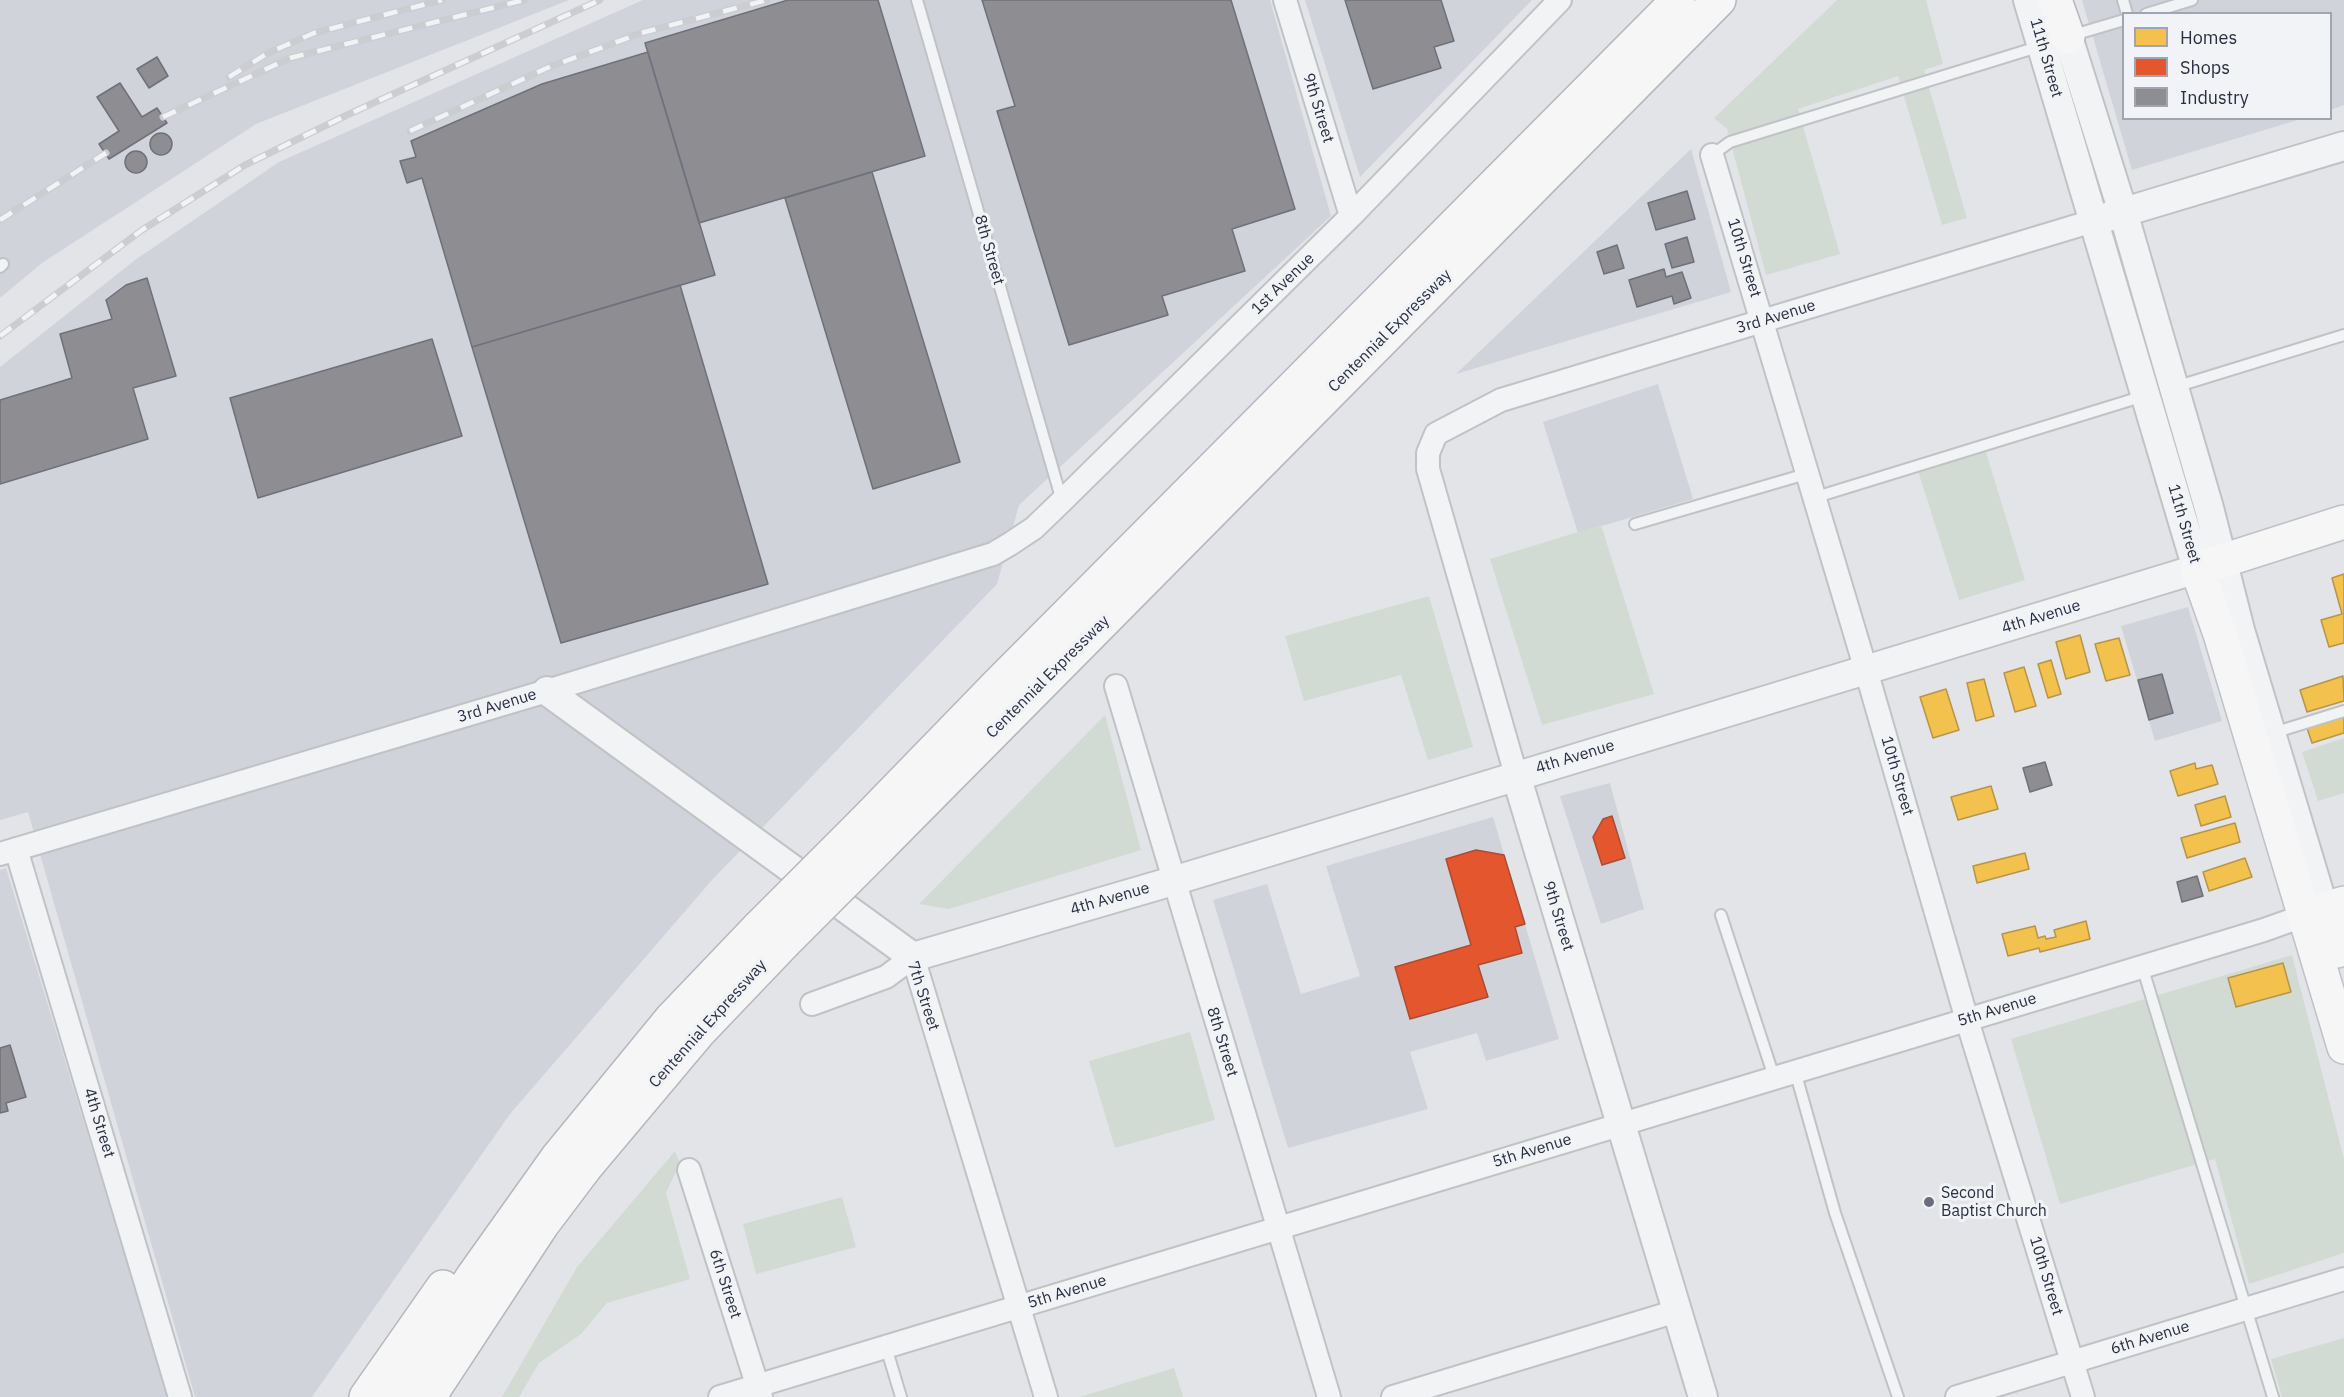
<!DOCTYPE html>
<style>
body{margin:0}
#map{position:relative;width:2344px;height:1397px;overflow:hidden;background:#e3e4e8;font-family:"IBM Plex Sans",sans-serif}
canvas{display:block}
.legend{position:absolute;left:2122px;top:12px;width:210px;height:108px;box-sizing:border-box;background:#f1f3f7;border:2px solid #a1a5af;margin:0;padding:8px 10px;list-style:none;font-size:18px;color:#292f42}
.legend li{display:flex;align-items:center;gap:12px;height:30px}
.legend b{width:30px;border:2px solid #a1a5af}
</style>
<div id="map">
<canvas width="2344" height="1397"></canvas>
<ul class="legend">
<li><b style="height:16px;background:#f2c14e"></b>Homes</li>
<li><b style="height:16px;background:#e4572e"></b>Shops</li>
<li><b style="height:16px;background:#8d8d92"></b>Industry</li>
</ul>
</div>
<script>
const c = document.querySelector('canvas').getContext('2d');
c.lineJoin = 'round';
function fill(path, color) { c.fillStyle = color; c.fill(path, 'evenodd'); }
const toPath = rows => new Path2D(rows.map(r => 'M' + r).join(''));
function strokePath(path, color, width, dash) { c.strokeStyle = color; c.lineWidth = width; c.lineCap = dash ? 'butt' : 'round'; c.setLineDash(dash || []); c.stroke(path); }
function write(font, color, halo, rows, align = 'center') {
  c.font = font + ' "IBM Plex Sans",sans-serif'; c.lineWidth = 6; c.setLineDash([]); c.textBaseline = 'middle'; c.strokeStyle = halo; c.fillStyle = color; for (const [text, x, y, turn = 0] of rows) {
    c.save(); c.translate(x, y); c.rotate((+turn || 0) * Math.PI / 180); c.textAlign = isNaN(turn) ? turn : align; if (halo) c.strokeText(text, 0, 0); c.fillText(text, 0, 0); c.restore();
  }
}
const built = toPath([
 [0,0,569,0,256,124,42,263,0,298],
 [643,0,1270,0,1331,216,1019,505,997,584,712,880,510,1114,312,1397,195,1397,28,812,0,820,0,367,135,260,279,162],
 [1305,0,1532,0,1360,177],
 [2082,0,2344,0,2344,105,2331,110,2330,14,2124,14,2124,118,2301,119,2132,170],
 [1691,149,1731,292,1456,374],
 [1658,384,1693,499,1578,533,1543,422],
 [2188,607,2222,721,2155,741,2121,626],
 [1610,783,1644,909,1601,924,1560,796],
 [1493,817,1559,1039,1486,1061,1477,1033,1410,1052,1428,1109,1288,1148,1213,900,1267,884,1301,994,1360,976,1326,866],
 [6,868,168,1397,0,1397,0,870]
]);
const green = toPath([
 [1837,0,1926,0,1943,64,1924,70,1967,218,1942,225,1898,76,1798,109,1840,254,1766,275,1727,129,1714,118],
 [1986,452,2025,580,1959,600,1918,471],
 [1601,525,1654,694,1542,725,1490,559],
 [1429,596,1473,747,1428,760,1401,675,1304,701,1285,636],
 [1105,715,1141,850,949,909,919,904],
 [2344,738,2344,793,2318,801,2302,752],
 [2292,955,2344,1159,2344,1253,2249,1284,2215,1159,2060,1204,2011,1039],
 [1190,1032,1215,1120,1115,1148,1089,1061],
 [675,1151,680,1163,666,1193,690,1279,607,1303,581,1334,539,1363,519,1397,502,1397,577,1267],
 [842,1197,856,1247,756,1274,743,1224],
 [2344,1338,2344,1397,2282,1397,2271,1359],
 [1174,1368,1183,1397,1080,1397]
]);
const homes = toPath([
 [2344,574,2344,643,2329,647,2321,620,2342,614,2332,578,2344,574],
 [2080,635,2090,672,2066,679,2056,642,2080,635],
 [2119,638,2130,675,2106,681,2095,644,2119,638],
 [2051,660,2061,694,2048,698,2038,664,2051,660],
 [2024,667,2036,706,2015,712,2004,673,2024,667],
 [2343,676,2344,701,2307,712,2300,690,2343,676],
 [1984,679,1994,716,1976,721,1967,683,1984,679],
 [1946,689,1959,730,1933,738,1920,697,1946,689],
 [2344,716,2344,733,2312,743,2307,728,2344,716],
 [2195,763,2196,769,2212,765,2218,784,2178,796,2170,771,2195,763],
 [1991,786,1998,809,1958,820,1951,797,1991,786],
 [2225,796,2231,817,2201,826,2195,805,2225,796],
 [2235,823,2240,842,2187,858,2181,838,2235,823],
 [2025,853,2029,869,1977,883,1973,866,2025,853],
 [2245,858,2252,877,2209,891,2203,872,2245,858],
 [2086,921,2090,939,2040,952,2039,948,2008,956,2002,934,2035,926,2038,938,2045,936,2046,939,2056,937,2054,930,2086,921],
 [2283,963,2291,992,2236,1007,2228,978,2283,963]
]);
const shops = toPath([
 [1612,816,1625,858,1602,865,1593,837,1603,819,1612,816],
 [1476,850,1504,855,1525,924,1515,927,1522,953,1478,965,1488,997,1410,1019,1395,967,1471,945,1446,859,1476,850]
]);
const industry = toPath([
 [788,0,878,0,925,156,699,223,645,43,788,0],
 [982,0,1231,0,1295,209,1232,229,1245,271,1162,296,1168,315,1069,345,997,111,1015,106,982,0],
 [1345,0,1441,0,1454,41,1434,47,1441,68,1373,89,1345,0],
 [648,52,715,275,472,347,422,178,407,183,400,161,416,157,411,141,542,84,648,52],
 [157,57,168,76,149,88,137,69,157,57],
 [120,83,142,117,157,108,167,123,109,159,99,144,119,131,97,97,120,83],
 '150 144a11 11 0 1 1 22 0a11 11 0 1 1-22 0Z',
 '125 162a11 11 0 1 1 22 0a11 11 0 1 1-22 0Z',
 [872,172,960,462,873,489,785,198,872,172],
 [1687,191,1695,219,1656,230,1648,203,1687,191],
 [1687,237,1694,262,1672,268,1665,244,1687,237],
 [1617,245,1624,268,1604,274,1597,252,1617,245],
 [1664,269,1666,277,1682,272,1691,298,1674,304,1672,296,1637,307,1629,280,1664,269],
 [147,278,176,376,133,388,148,439,0,484,0,400,72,378,60,334,112,319,106,300,126,285,147,278],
 [680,285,768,584,561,643,472,347,680,285],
 [432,339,462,436,258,498,230,398,432,339],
 [2162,674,2173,713,2149,720,2138,680,2162,674],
 [2045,762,2052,785,2030,792,2023,768,2045,762],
 [2197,876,2203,896,2182,902,2177,882,2197,876],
 [10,1045,26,1097,6,1103,8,1111,0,1113,0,1048,10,1045]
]);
const service = toPath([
 [917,0,1062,501],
 [2123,0,2127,14],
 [2146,14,2192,0],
 [2070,36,2124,20],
 [1712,155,1730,142,2041,46],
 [0,267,3,264],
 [2175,387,2344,335],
 [1813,498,2144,396],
 [1635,524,1806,474],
 [2273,733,2344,711],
 [1721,915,1774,1077],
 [2142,966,2273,1397],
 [1795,1071,1835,1213,1898,1397],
 [886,1347,901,1397]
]);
const minor = toPath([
 [1285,0,1351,216],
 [1712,155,1866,670,1967,1020,2083,1397],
 [1116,686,1329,1397],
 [1516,775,1428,469,1428,453,1436,434,1501,400,2093,221],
 [16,849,180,1397],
 [0,854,547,691,993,554,1010,544,1034,528,1062,501,1351,216,1560,0],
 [812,1004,886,977,913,957,1046,1397],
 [689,1170,761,1397],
 [720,1397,2264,930,2317,911],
 [1393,1397,1677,1311],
 [1957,1397,2344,1279]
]);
const tertiary = toPath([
 [2068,37,2123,212,2209,508,2240,630,2324,909],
 [2104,218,2344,146],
 [547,691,913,957,1173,881,2197,569,2028,0],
 [1516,775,1703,1397]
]);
const primary = toPath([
 [2344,522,2197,569,2220,634,2344,1047],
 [2337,951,2324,909,2344,903]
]);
const motorway = toPath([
 [2055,0,2068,37],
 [863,823,998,684,1678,0],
 [881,846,1719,0],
 [366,1397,443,1287],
 [395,1397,473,1276,557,1158,671,1019,759,927],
 [429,1397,542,1225,585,1168,700,1031,784,943]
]);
const rail = toPath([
 [229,77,268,53,314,33,442,0],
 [163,117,290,58,524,0],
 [410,131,547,68,641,33,767,0],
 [0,220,106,153],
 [0,336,142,230,245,165,347,115,600,0]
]);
const motorwayBridge = toPath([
 [759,927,863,823],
 [784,943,881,846]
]);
const markers = [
 [1929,1202,6,"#6a6e7c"]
];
const streetNames = [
 ["11th Street",2046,58,74],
 ["9th Street",1318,108,73],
 ["8th Street",989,250,74],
 ["10th Street",1744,258,73],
 ["1st Avenue",1283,284,-44],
 ["3rd Avenue",1776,317,-17],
 ["Centennial Expressway",1390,331,-45],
 ["11th Street",2184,524,74],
 ["4th Avenue",2041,617,-17],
 ["Centennial Expressway",1048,677,-45],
 ["3rd Avenue",497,706,-17],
 ["4th Avenue",1575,757,-17],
 ["10th Street",1897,776,74],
 ["4th Avenue",1110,899,-16],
 ["9th Street",1558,916,73],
 ["7th Street",923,996,72],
 ["5th Avenue",1997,1010,-17],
 ["Centennial Expressway",708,1024,-48],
 ["8th Street",1222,1042,73],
 ["4th Street",99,1123,73],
 ["5th Avenue",1532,1151,-17],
 ["10th Street",2046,1276,73],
 ["6th Street",725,1284,72],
 ["5th Avenue",1067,1292,-17],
 ["6th Avenue",2150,1338,-17]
];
const poiNames = [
 ["Second",1941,1193],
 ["Baptist Church",1941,1211]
];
fill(built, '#d1d3db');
fill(green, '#d2dbd3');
fill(homes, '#f2c14e');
strokePath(homes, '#b6954a', 1.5);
fill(shops, '#e4572e');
strokePath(shops, '#ac4b34', 1.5);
fill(industry, '#8d8d92');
strokePath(industry, '#6f717a', 1.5);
strokePath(service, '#c1c2c6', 14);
strokePath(minor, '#c1c2c6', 26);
strokePath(tertiary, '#c1c2c6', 32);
strokePath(primary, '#bfc1c6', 36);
strokePath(motorway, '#b5b7bd', 36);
strokePath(service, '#f2f3f5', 10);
strokePath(minor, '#f2f3f5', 22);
strokePath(tertiary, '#f2f3f5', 28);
strokePath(primary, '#f6f6f7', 33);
strokePath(motorway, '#f6f6f7', 33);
strokePath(rail, '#cbcdd0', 7);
strokePath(rail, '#f1f3f7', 4.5, [14]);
strokePath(motorwayBridge, '#b5b7bd', 36, []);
strokePath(motorwayBridge, '#f6f6f7', 33);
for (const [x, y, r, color] of markers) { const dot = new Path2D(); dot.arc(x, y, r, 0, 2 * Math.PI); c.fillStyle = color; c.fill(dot); strokePath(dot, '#f1f3f7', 2); }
write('16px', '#292f42', '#f1f3f7', streetNames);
write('16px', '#292f42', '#f1f3f7', poiNames, 'left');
</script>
